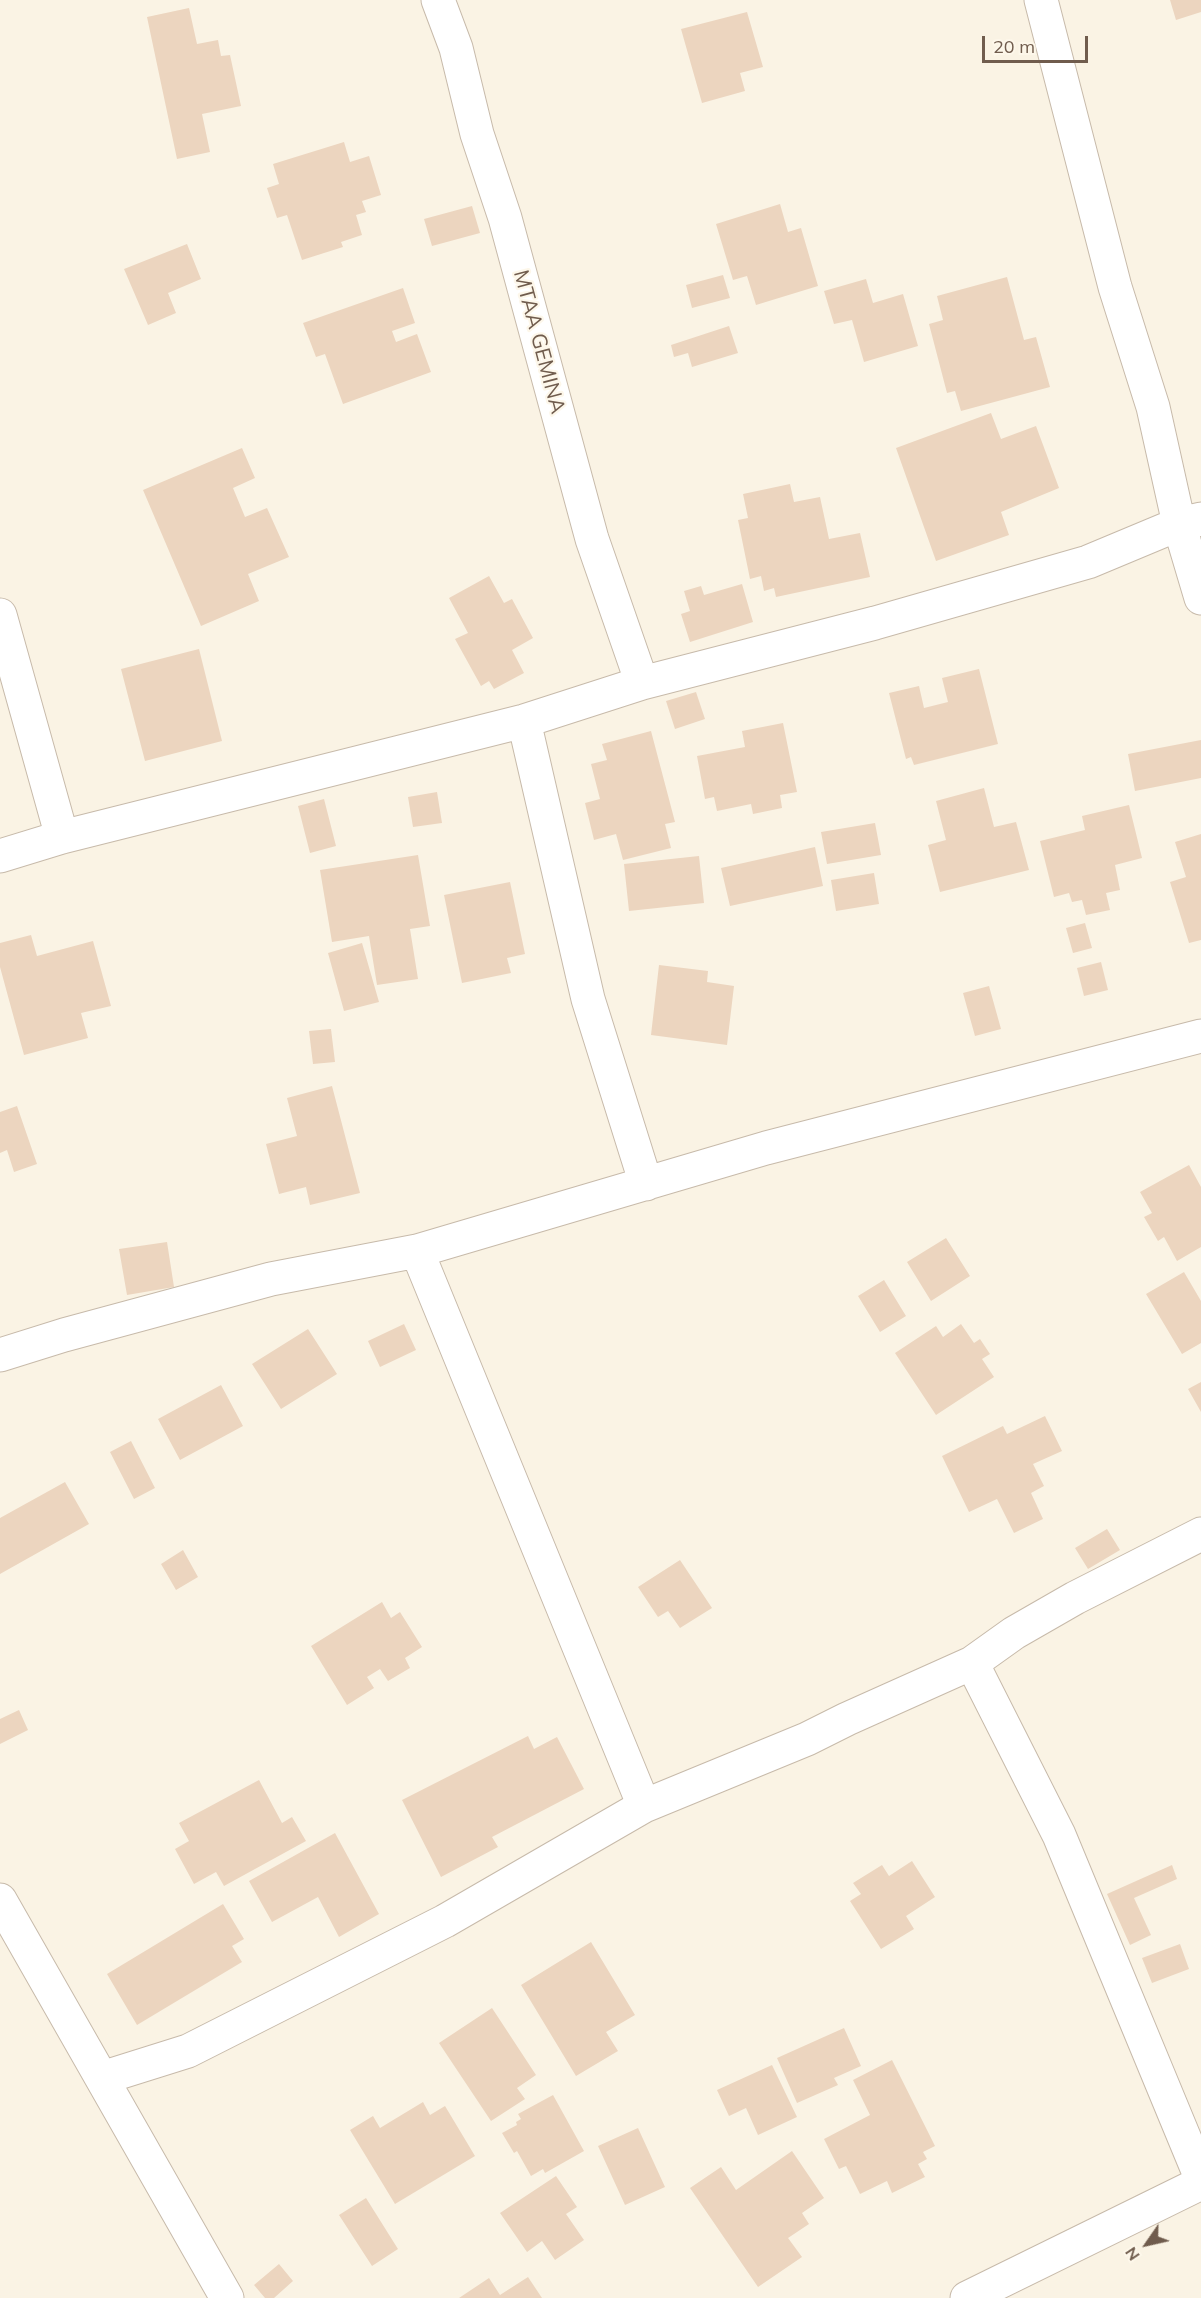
<!DOCTYPE html>
<style>
body{margin:0}
#map{position:relative;width:1201px;height:2298px;overflow:hidden;background:#faf3e4;font-family:Mulish,sans-serif}
canvas{display:block}
.north{position:absolute;left:1117px;top:2214px;width:60px;height:60px;-webkit-text-stroke:4px #fdf7ea;paint-order:stroke;rotate:236deg;font-size:16px;font-weight:700;line-height:24px;text-align:center;color:#705c4d}
.north::after{content:'';display:block;margin:auto;width:21px;height:27px;background:#705c4d;clip-path:polygon(50% 0,100% 100%,50% 72%,0 100%)}
.scale{position:absolute;left:982px;top:36px;width:106px;height:27px;box-sizing:border-box;border:3px solid #705c4d;border-top:0;padding-left:8px;font-size:18px;line-height:21px;white-space:nowrap;color:#705c4d;-webkit-text-stroke:4px #fdf7ea;paint-order:stroke}
</style>
<div id="map">
<canvas width="1201" height="2298"></canvas>
<div class="north">N</div>
<div class="scale">20 m</div>
</div>
<script>
const c = document.querySelector('canvas').getContext('2d');
c.lineJoin = 'round';
function fill(path, color) { c.fillStyle = color; c.fill(path, 'evenodd'); }
const toPath = rows => new Path2D(rows.map(r => 'M' + r).join(''));
function strokePath(path, color, width, dash) { c.strokeStyle = color; c.lineWidth = width; c.lineCap = dash ? 'butt' : 'round'; c.setLineDash(dash || []); c.stroke(path); }
function write(font, color, halo, rows, align = 'center') {
  c.font = font + ' Mulish,sans-serif'; c.lineWidth = 4.5; c.setLineDash([]); c.textBaseline = 'middle'; c.strokeStyle = halo; c.fillStyle = color; for (const [text, x, y, turn = 0] of rows) {
    c.save(); c.translate(x, y); c.rotate((+turn || 0) * Math.PI / 180); c.textAlign = isNaN(turn) ? turn : align; if (halo) c.strokeText(text, 0, 0); c.fillText(text, 0, 0); c.restore();
  }
}
const building = toPath([
 [1170,0,1201,0,1201,12,1176,20],
 [189,8,197,44,218,40,221,56,230,55,241,106,202,114,210,152,177,159,147,17],
 [747,12,763,67,740,73,745,91,702,103,681,29],
 [344,142,350,162,369,156,381,195,362,201,366,212,356,215,362,235,341,242,343,247,302,260,287,215,277,218,267,188,279,184,273,164],
 [780,204,788,232,801,228,818,286,756,305,747,276,733,280,716,224],
 [472,206,480,233,432,246,424,219],
 [187,244,201,279,168,293,176,313,148,325,124,269],
 [723,275,730,298,692,308,686,285],
 [1007,277,1024,340,1036,337,1050,387,961,411,955,391,947,393,929,324,943,320,937,296],
 [866,279,873,303,903,294,918,346,864,362,852,320,834,324,824,291],
 [403,288,415,323,392,331,396,342,417,334,431,372,343,404,325,354,316,357,303,323],
 [729,326,738,353,692,367,688,353,674,357,671,345],
 [991,413,1001,439,1036,426,1059,488,1001,512,1009,535,936,561,896,448],
 [242,448,255,478,233,488,245,517,267,508,289,557,248,574,259,601,201,626,143,490],
 [790,484,794,502,820,497,829,539,860,533,870,577,776,597,774,588,764,591,761,576,750,579,738,520,748,518,743,494],
 [489,576,504,603,512,599,533,638,512,650,524,673,494,689,489,681,481,686,455,639,468,633,449,598],
 [742,584,753,622,690,642,681,614,690,611,684,591,701,586,704,595],
 [199,649,222,741,145,761,121,669],
 [979,669,998,744,914,765,911,757,906,759,889,693,919,686,924,708,948,702,942,678],
 [696,692,705,719,675,729,666,701],
 [783,723,797,792,780,795,782,808,753,814,751,804,717,811,714,797,705,799,697,756,745,747,742,731],
 [651,731,675,822,665,824,671,848,623,860,616,834,594,840,585,803,600,799,591,764,607,760,602,744],
 [1201,740,1201,778,1135,791,1128,754],
 [984,788,994,827,1016,822,1029,870,940,892,928,845,946,840,936,801],
 [437,792,442,823,413,827,408,797],
 [324,799,336,846,310,853,298,806],
 [1129,805,1142,858,1115,865,1120,890,1106,893,1110,910,1086,915,1082,900,1072,902,1069,893,1054,897,1040,841,1085,830,1082,816],
 [875,823,881,855,827,864,821,832],
 [1201,834,1201,940,1189,943,1170,882,1186,877,1175,842],
 [815,847,823,886,730,906,721,868],
 [418,855,430,926,410,929,418,979,377,985,369,936,332,942,320,870],
 [699,856,704,903,629,911,624,864],
 [874,873,879,904,836,911,831,880],
 [510,882,525,954,507,958,511,973,462,983,444,895],
 [1085,923,1092,948,1073,953,1066,928],
 [31,935,37,956,93,941,111,1006,81,1013,88,1038,24,1055,0,967,0,943],
 [362,943,379,1002,344,1011,328,953],
 [1101,962,1108,990,1084,996,1077,968],
 [659,965,708,971,707,982,734,986,727,1045,651,1035],
 [989,986,1001,1029,975,1036,963,993],
 [331,1029,335,1062,313,1064,309,1031],
 [332,1086,360,1193,310,1205,306,1187,279,1194,266,1144,297,1136,287,1098],
 [17,1106,37,1164,14,1172,7,1150,0,1153,0,1112],
 [1189,1165,1201,1187,1201,1247,1177,1261,1164,1237,1158,1241,1144,1217,1152,1213,1140,1192],
 [946,1238,970,1276,931,1301,907,1262],
 [167,1242,174,1287,127,1295,119,1249],
 [1184,1272,1201,1301,1201,1343,1182,1354,1146,1294],
 [884,1280,906,1316,880,1332,858,1296],
 [404,1324,416,1350,380,1367,368,1341],
 [961,1324,974,1343,980,1339,990,1354,982,1359,994,1377,936,1415,895,1353,936,1326,943,1337],
 [308,1329,337,1374,281,1409,252,1364],
 [1201,1382,1201,1412,1188,1389],
 [221,1385,243,1426,180,1460,158,1419],
 [1045,1416,1062,1451,1033,1464,1044,1486,1031,1493,1043,1519,1014,1533,997,1499,969,1512,942,1456,1003,1426,1007,1434],
 [131,1441,155,1488,134,1499,110,1452],
 [65,1482,89,1524,0,1574,0,1518],
 [1107,1529,1120,1550,1088,1569,1075,1548],
 [183,1550,198,1577,176,1590,161,1564],
 [680,1560,712,1608,680,1628,668,1611,658,1617,638,1587],
 [382,1602,391,1618,400,1612,422,1647,405,1658,410,1668,388,1681,380,1669,367,1677,374,1688,347,1705,311,1646],
 [19,1710,28,1730,0,1744,0,1719],
 [528,1736,534,1749,557,1737,584,1789,492,1837,498,1847,441,1877,402,1800],
 [259,1780,282,1823,292,1817,306,1841,224,1886,216,1872,194,1884,175,1849,189,1841,179,1823],
 [335,1833,379,1914,339,1937,318,1897,272,1922,249,1881],
 [912,1861,935,1897,906,1916,914,1929,881,1949,850,1901,861,1894,853,1883,882,1865,889,1876],
 [1172,1865,1177,1879,1134,1898,1151,1935,1130,1945,1107,1894],
 [223,1904,244,1939,232,1946,242,1962,137,2025,107,1974],
 [591,1942,635,2015,606,2032,618,2051,576,2076,521,1985],
 [1180,1944,1189,1969,1152,1983,1142,1958],
 [492,2008,536,2075,517,2088,525,2099,491,2121,439,2043],
 [844,2028,861,2066,834,2078,838,2085,797,2103,777,2058],
 [892,2060,935,2146,923,2152,927,2159,918,2164,925,2177,892,2193,887,2181,860,2194,846,2166,839,2169,824,2139,870,2115,853,2080],
 [772,2065,797,2117,758,2135,746,2108,729,2116,717,2090],
 [553,2095,584,2151,545,2173,543,2169,531,2176,517,2151,514,2153,502,2133,517,2125,516,2122,521,2119,518,2114],
 [423,2102,430,2115,445,2106,475,2156,395,2204,350,2130,373,2116,380,2128],
 [638,2128,665,2187,625,2205,598,2146],
 [792,2151,824,2198,802,2213,809,2224,788,2238,802,2257,758,2287,690,2188,721,2167,736,2190],
 [556,2176,577,2207,566,2214,584,2240,555,2260,542,2241,527,2252,500,2213],
 [366,2198,398,2249,372,2266,339,2215],
 [279,2264,293,2281,274,2298,265,2298,254,2285],
 [528,2277,542,2298,459,2298,489,2278,500,2295]
]);
const minor = toPath([
 [438,0,456,48,477,134,505,218,592,539,642,683],
 [1041,0,1115,287,1153,407,1179,524,1201,598],
 [0,615,62,837],
 [524,721,588,999,646,1184],
 [0,856,62,837,524,721,642,683,875,623,1088,562,1179,524,1201,519],
 [417,1251,644,1806],
 [0,1355,64,1335,271,1279,417,1251,766,1148,1201,1036],
 [972,1663,1059,1835,1201,2178],
 [0,1900,227,2298],
 [102,2078,188,2051,445,1921,644,1806,807,1739,847,1719,972,1663,1014,1633,1075,1598,1201,1534],
 [967,2298,1201,2183]
]);
const streetNames = [
 ["MTAA GEMINA",539,342,75]
];
fill(building, '#ecd5bf');
strokePath(minor, '#c7baaa', 35);
strokePath(minor, '#fff', 33);
write('21px', '#705c4d', '#fdf7ea', streetNames);
</script>
